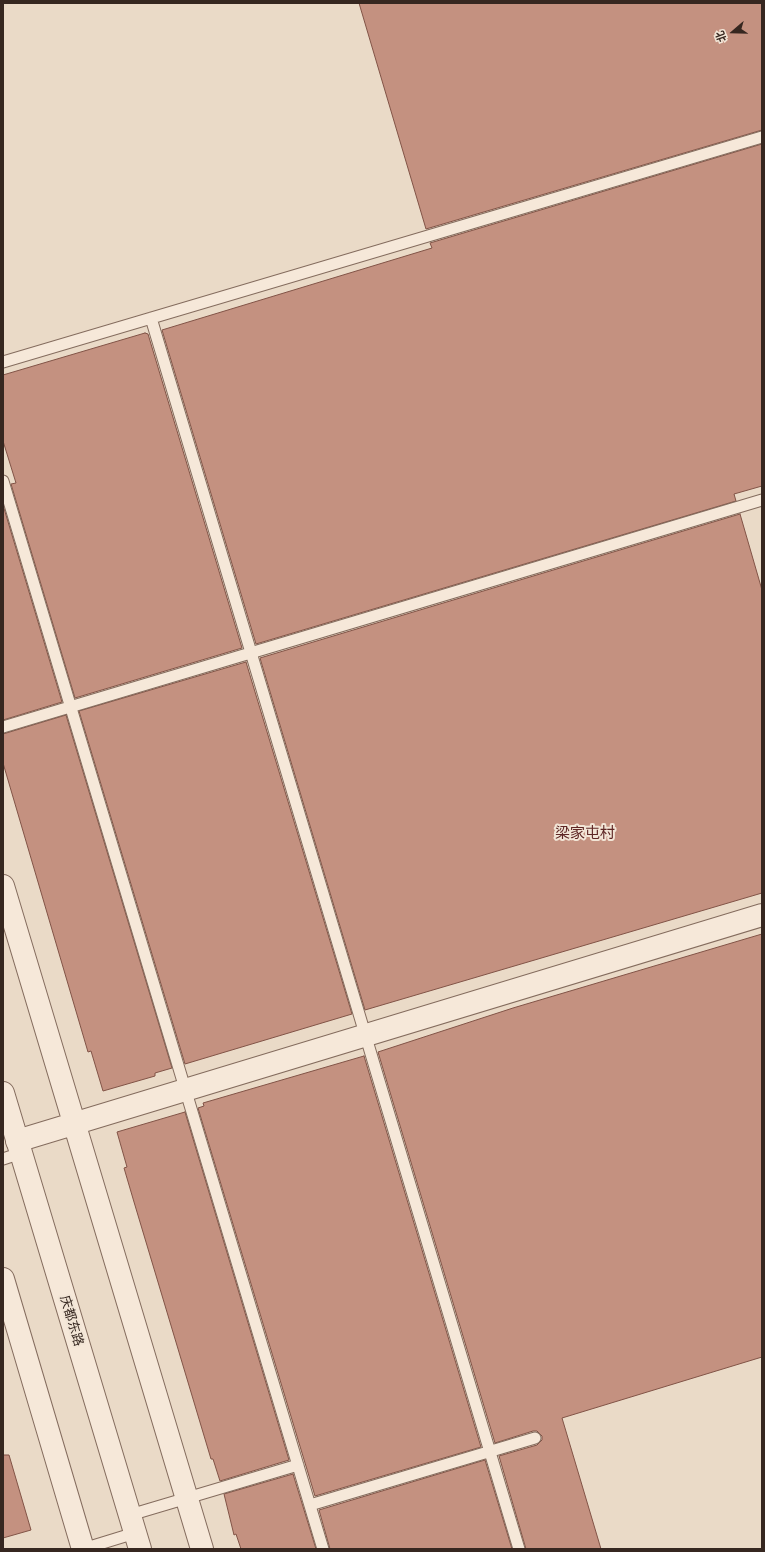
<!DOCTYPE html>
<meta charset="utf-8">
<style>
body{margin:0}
#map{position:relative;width:765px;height:1552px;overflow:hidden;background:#eadac7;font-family:"Source Serif 4","Noto Sans SC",serif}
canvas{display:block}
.frame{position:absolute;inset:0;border:4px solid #362720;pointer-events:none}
.north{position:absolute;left:713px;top:12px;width:40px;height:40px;-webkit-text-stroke:3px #f2e5d6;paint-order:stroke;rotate:250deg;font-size:11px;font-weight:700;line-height:16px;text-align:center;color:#362720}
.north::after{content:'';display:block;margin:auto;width:14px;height:18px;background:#362720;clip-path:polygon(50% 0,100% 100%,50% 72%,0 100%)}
</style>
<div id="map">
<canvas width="765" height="1552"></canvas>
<div class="frame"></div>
<div class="north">北</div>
</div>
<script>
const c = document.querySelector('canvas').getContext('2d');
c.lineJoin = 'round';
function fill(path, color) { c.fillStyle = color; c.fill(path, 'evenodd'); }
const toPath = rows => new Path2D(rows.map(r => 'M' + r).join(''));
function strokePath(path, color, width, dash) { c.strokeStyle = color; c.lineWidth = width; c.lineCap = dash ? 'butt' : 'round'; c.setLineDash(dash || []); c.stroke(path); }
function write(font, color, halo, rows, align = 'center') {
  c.font = font + ' "Source Serif 4","Noto Sans SC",serif'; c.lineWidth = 4; c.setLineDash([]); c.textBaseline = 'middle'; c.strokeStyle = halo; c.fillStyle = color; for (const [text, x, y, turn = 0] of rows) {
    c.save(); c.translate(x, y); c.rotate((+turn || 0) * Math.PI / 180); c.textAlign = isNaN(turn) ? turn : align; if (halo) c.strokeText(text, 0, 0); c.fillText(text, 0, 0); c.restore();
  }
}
const building = toPath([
 [359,3,762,3,762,130,426,229,359,3],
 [762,144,762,486,734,494,736,501,256,644,162,330,432,248,430,243,762,144],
 [145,333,148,334,242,648,75,698,11,484,16,483,3,441,3,375,145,333],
 [3,505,62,702,3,720,3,505],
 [740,514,762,590,762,893,365,1010,260,658,740,514],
 [246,662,352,1014,185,1064,79,711,246,662],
 [66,715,172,1068,155,1073,155,1076,103,1091,91,1051,88,1052,3,763,3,734,66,715],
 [762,934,762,1357,562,1418,601,1549,526,1549,499,1456,537,1445,542,1440,542,1436,537,1431,533,1431,495,1443,378,1052,513,1008,762,934],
 [364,1056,481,1447,315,1496,198,1108,204,1106,203,1103,364,1056],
 [185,1112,289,1460,220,1481,213,1459,211,1459,134,1202,124,1168,127,1167,117,1132,185,1112],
 [3,1455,9,1455,31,1530,3,1538,3,1455],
 [485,1460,512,1549,330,1549,319,1510,485,1460],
 [293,1474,316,1549,241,1549,236,1534,234,1535,224,1494,293,1474]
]);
const service = toPath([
 [151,318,519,1549],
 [3,362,762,137],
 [3,481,323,1549],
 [3,727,762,500],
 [3,1159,21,1153],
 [310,1505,535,1438],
 [130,1515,298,1465],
 [83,1549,135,1533]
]);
const minor = toPath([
 [3,886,202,1549],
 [17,1141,762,915],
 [3,1279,83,1549]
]);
const tertiary = toPath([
 [3,1093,140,1549]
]);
const streetNames = [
 ["庆都东路",71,1321,73]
];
const quarterNames = [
 ["梁家屯村",585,834]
];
fill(building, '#c49180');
strokePath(building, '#815346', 1);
strokePath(service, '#846c5e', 13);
strokePath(minor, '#846c5e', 24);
strokePath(tertiary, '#846c5e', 24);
strokePath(service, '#f6e8d9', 11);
strokePath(minor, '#f6e8d9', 22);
strokePath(tertiary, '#f6e8d9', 22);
write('13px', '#362720', '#f2e5d6', streetNames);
write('15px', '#5e2624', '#f2e5d6', quarterNames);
</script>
